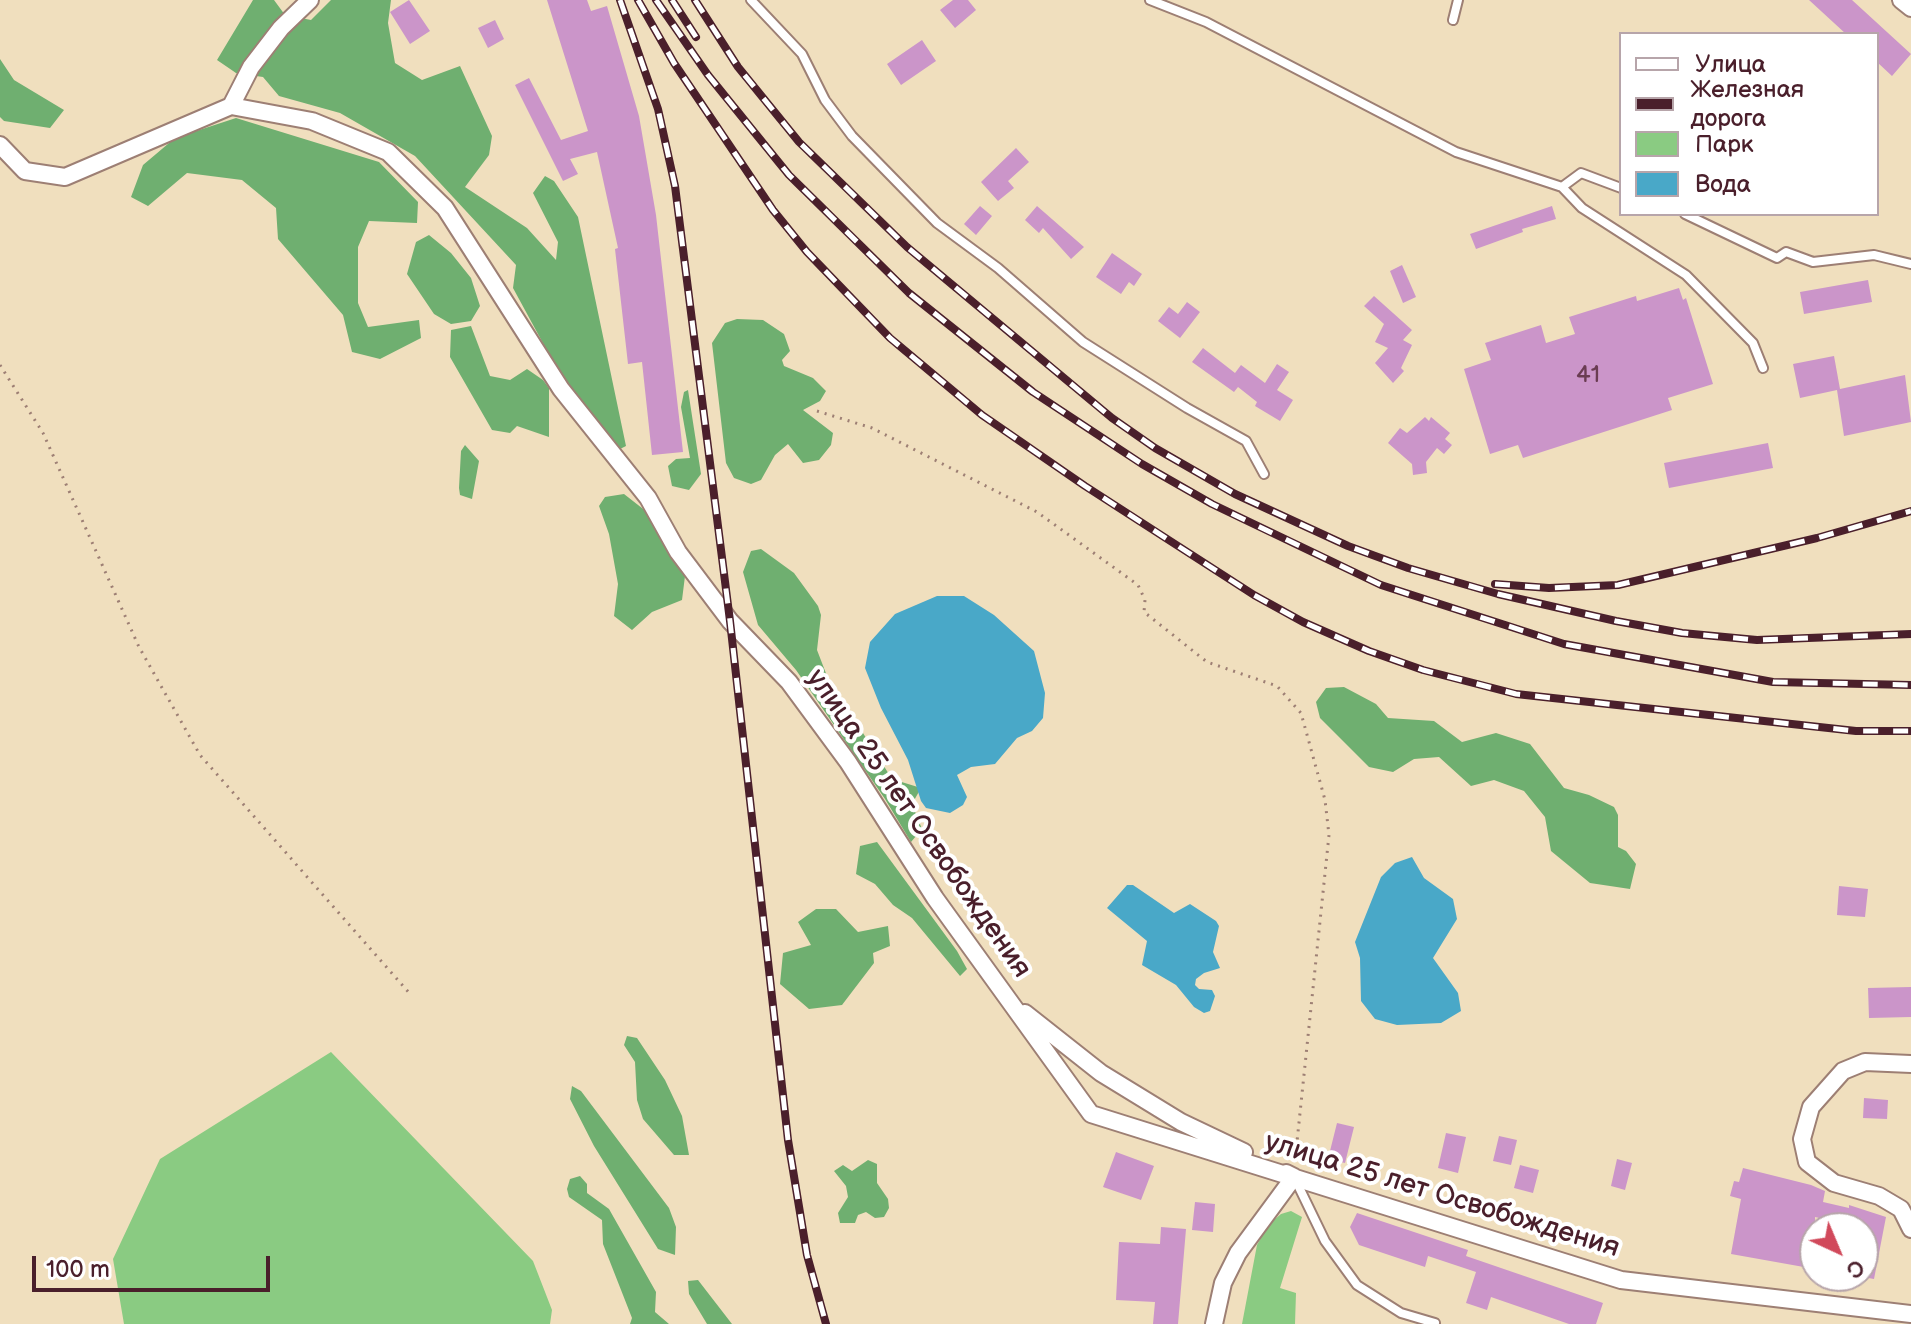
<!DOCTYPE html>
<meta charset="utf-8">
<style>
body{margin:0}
#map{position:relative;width:1911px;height:1324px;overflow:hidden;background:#f0dfbe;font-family:"Balsamiq Sans",sans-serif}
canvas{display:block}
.legend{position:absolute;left:1619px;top:32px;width:260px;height:184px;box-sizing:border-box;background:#fff;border:2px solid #b7a5aa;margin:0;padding:10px 14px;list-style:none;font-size:24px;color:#4a1f2b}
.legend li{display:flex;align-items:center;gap:16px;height:40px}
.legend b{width:40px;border:2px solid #b7a5aa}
.north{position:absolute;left:1799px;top:1212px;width:80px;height:80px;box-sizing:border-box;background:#fff;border:2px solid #b7a5aa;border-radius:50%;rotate:136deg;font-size:22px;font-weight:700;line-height:32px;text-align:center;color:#4a1f2b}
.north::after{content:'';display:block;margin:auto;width:28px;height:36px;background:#d1495b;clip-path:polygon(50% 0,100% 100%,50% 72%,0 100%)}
.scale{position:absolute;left:32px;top:1256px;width:238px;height:36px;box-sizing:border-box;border:4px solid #4a1f2b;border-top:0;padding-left:10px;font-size:24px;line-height:28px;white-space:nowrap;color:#4a1f2b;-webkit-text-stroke:6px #fff;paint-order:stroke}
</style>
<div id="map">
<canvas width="1911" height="1324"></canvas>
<ul class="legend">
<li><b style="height:10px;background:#fff"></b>Улица</li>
<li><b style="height:10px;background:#4a1f2b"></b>Железная дорога</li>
<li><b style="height:22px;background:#8acb82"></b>Парк</li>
<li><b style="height:22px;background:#49a8c8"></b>Вода</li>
</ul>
<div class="north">С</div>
<div class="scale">100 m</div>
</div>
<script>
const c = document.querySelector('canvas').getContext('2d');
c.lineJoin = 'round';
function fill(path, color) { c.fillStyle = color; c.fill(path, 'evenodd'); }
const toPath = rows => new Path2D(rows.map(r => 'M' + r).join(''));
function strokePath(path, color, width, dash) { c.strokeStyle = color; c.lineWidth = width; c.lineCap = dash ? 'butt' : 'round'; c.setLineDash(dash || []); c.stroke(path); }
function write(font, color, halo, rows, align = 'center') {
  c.font = font + ' "Balsamiq Sans",sans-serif'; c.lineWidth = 8; c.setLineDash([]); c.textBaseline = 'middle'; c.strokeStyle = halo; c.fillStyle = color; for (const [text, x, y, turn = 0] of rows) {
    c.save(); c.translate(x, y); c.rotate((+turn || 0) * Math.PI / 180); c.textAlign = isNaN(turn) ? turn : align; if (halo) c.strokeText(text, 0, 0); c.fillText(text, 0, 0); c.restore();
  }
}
const green = toPath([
 [331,1052,533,1261,552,1310,550,1324,124,1324,113,1259,160,1159],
 [1291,1211,1302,1217,1280,1288,1296,1293,1295,1324,1242,1324,1257,1245,1268,1225,1281,1214]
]);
const forest = toPath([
 [253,0,274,0,285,15,311,20,331,0,391,0,388,23,395,63,422,80,460,66,492,136,489,155,465,187,527,228,556,260,558,242,533,193,545,176,554,181,578,217,626,446,614,452,557,369,513,288,516,265,415,156,340,113,279,96,263,77,236,73,217,60],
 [0,59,14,80,64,110,50,128,4,121,0,117],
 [236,118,379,162,418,202,417,223,369,221,358,247,358,303,368,327,419,320,421,338,380,359,352,352,343,315,278,239,276,208,242,180,187,173,148,206,131,197,143,165,175,138],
 [429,235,451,253,471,278,480,306,471,321,451,324,434,314,407,274,416,242],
 [737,319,763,320,784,334,790,351,782,360,784,366,813,378,826,391,820,401,803,410,833,433,831,445,819,460,803,463,788,444,775,455,761,480,751,484,734,478,726,463,712,343,725,323],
 [471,326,490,376,510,380,527,369,543,380,549,388,549,437,517,426,510,433,492,430,450,357,451,330],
 [688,390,701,474,689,490,672,486,668,466,676,459,690,458,681,407,684,392],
 [465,445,479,461,472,499,460,495,459,488,461,451],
 [624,494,647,512,685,576,682,600,652,612,632,630,614,616,618,584,609,534,599,506,605,497],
 [761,549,794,573,818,606,821,615,817,650,827,676,892,779,921,788,912,804,922,829,911,842,885,799,796,670,758,625,743,572,751,551],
 [1344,687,1376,704,1388,718,1434,721,1462,742,1496,733,1530,744,1564,788,1589,795,1614,807,1618,815,1618,847,1626,851,1636,864,1630,889,1590,883,1551,851,1545,817,1524,791,1494,780,1471,786,1439,757,1414,759,1393,772,1369,767,1320,718,1316,702,1326,688],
 [877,842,957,951,967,969,960,976,912,918,893,905,875,884,856,874,860,846],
 [816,909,836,909,858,932,888,926,890,946,873,953,874,963,842,1005,809,1009,780,984,783,953,811,945,798,922],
 [627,1036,637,1038,665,1080,682,1116,689,1155,674,1155,643,1119,637,1100,635,1062,624,1045],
 [572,1086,581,1091,669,1208,676,1227,675,1255,658,1249,594,1146,570,1099],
 [868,1160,877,1164,877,1183,888,1199,889,1208,884,1217,875,1218,866,1212,858,1215,855,1223,840,1223,838,1213,848,1197,846,1186,834,1171,843,1165,852,1171],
 [580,1176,587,1184,587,1193,609,1209,656,1292,655,1312,669,1324,630,1324,632,1318,603,1244,602,1220,569,1197,567,1189,570,1179],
 [698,1280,732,1324,707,1324,689,1294,688,1281]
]);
const water = toPath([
 [937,596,964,596,994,615,1034,651,1045,693,1043,718,1032,731,1017,738,995,764,971,767,957,775,967,797,963,805,950,813,926,808,921,801,908,760,881,708,865,668,870,642,895,614],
 [1412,857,1424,878,1453,899,1457,919,1433,958,1458,993,1461,1011,1441,1023,1397,1025,1375,1019,1361,1001,1360,958,1355,942,1381,877,1395,863],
 [1127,885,1133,885,1174,913,1190,904,1216,921,1219,926,1213,952,1220,968,1204,973,1196,979,1195,985,1199,989,1212,990,1215,996,1210,1011,1204,1013,1194,1007,1176,985,1142,965,1147,941,1107,908]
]);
const building = toPath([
 [409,0,430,31,410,44,390,12],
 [547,0,587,0,591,11,607,6,639,116,656,215,683,452,652,455,642,362,628,364,615,249,618,248,597,152,570,159,578,174,563,181,515,85,529,78,561,140,588,131],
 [953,0,968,0,976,10,955,28,940,10],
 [1809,0,1852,0,1911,54,1892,76,1877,62,1877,34,1846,34],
 [495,20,504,39,488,48,478,28],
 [922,40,936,61,901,85,887,64],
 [1016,148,1029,162,1008,181,1014,188,998,201,981,182],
 [980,206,992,216,976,235,964,224],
 [1037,206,1084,247,1071,259,1043,228,1039,233,1025,220],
 [1552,206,1556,219,1522,229,1523,232,1476,249,1470,234],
 [1112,253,1142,274,1134,286,1129,282,1121,294,1096,277],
 [1402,265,1416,297,1403,303,1390,271],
 [1868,280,1872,302,1804,314,1800,292],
 [1679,288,1683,300,1686,298,1713,384,1668,398,1672,410,1523,458,1518,445,1490,454,1464,369,1491,360,1485,343,1541,325,1546,343,1575,334,1569,317,1636,296,1637,301],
 [1374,296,1412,330,1403,340,1412,345,1401,368,1404,371,1393,383,1375,363,1388,348,1375,342,1384,324,1364,306],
 [1187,302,1200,312,1180,338,1158,321,1169,307,1178,314],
 [1203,348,1235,373,1241,365,1265,383,1277,364,1289,372,1277,390,1293,400,1280,421,1255,406,1257,402,1238,387,1234,392,1192,362],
 [1834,356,1840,389,1905,375,1911,422,1844,436,1837,390,1800,398,1793,364],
 [1425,417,1429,421,1431,417,1450,433,1445,439,1452,445,1444,454,1437,448,1426,462,1427,473,1413,475,1412,464,1388,443,1400,428,1407,433],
 [1768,443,1773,468,1669,488,1664,463],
 [1839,886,1868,889,1865,917,1837,915],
 [1911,987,1911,1017,1869,1018,1868,988],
 [1864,1098,1888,1100,1887,1119,1863,1118],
 [1337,1123,1354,1127,1345,1163,1328,1159],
 [1446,1133,1466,1137,1458,1173,1438,1168],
 [1499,1136,1517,1140,1511,1165,1493,1161],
 [1116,1152,1154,1166,1141,1200,1103,1187],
 [1617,1159,1632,1163,1625,1190,1611,1186],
 [1520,1165,1539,1170,1533,1193,1514,1188],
 [1743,1168,1811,1185,1825,1191,1823,1202,1849,1208,1849,1205,1886,1217,1874,1279,1863,1277,1863,1228,1815,1217,1815,1269,1731,1254,1741,1199,1730,1196,1734,1181,1739,1182],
 [1195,1202,1215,1204,1213,1232,1192,1230],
 [1357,1213,1468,1250,1466,1256,1603,1303,1596,1324,1569,1324,1491,1297,1487,1310,1466,1303,1476,1272,1428,1256,1425,1267,1359,1245,1350,1227],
 [1161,1227,1186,1229,1178,1324,1153,1324,1155,1302,1116,1300,1119,1242,1160,1244]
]);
const path = toPath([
 [0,365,43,433,139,647,200,755,411,995],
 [817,411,872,428,1037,512,1138,585,1145,600,1144,612,1207,662,1277,686,1301,713,1325,800,1329,835,1295,1161]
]);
const service = toPath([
 [751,0,802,54,825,100,852,136,937,223,998,268,1083,342,1187,408,1246,441,1264,474],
 [1150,0,1206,22,1456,152,1562,187,1582,208,1686,275,1753,343,1763,368],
 [1453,20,1458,0],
 [1562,187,1581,173,1621,188],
 [1685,214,1777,258,1786,252,1813,262,1874,255,1911,264],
 [1296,1181,1325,1241,1357,1285,1401,1313,1435,1323]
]);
const minor = toPath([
 [1901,0,1911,8],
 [231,106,251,67,281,28,310,0],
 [0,145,25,171,65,177,231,106,312,121,388,152,445,208,561,389,648,498,678,552,730,621,789,682,848,762,935,898,1091,1114,1621,1280,1911,1314],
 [1025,1013,1101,1073,1181,1122,1244,1152],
 [1911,1064,1865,1062,1843,1071,1811,1107,1802,1139,1807,1162,1834,1183,1879,1196,1901,1209,1911,1229],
 [1214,1324,1223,1283,1238,1253,1294,1177,1286,1173]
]);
const rail = toPath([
 [620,0,658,109,675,186,730,621,788,1140,807,1255,826,1324],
 [638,0,674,63,773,210,807,252,890,338,982,415,1085,486,1254,595,1303,622,1369,651,1423,670,1516,694,1856,731,1911,731],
 [656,0,708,75,789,175,909,293,1033,392,1142,464,1212,504,1381,585,1564,644,1773,682,1911,685],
 [672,0,696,37],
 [695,0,738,67,799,142,907,247,1112,418,1155,448,1235,494,1348,546,1408,568,1498,594,1616,621,1682,633,1757,640,1911,634],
 [1495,584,1549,588,1618,585,1817,538,1911,511]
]);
const numberNames = [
 ["41",1588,376]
];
const streetNames = [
 ["улица 25 лет Освобождения",918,824,55],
 ["улица 25 лет Освобождения",1442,1196,17]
];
fill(green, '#8acb82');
fill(forest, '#6faf70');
fill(water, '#49a8c8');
fill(building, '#cb95c9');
strokePath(service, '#9d7f74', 12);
strokePath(minor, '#9d7f74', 20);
strokePath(path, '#9d7f74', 3, [2, 6]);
strokePath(service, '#fff', 8);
strokePath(minor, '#fff', 16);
strokePath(rail, '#4a1f2b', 8);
strokePath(rail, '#fff', 5, [15]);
write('24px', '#6a3c52', null, numberNames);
write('28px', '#4a1f2b', '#fff', streetNames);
</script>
